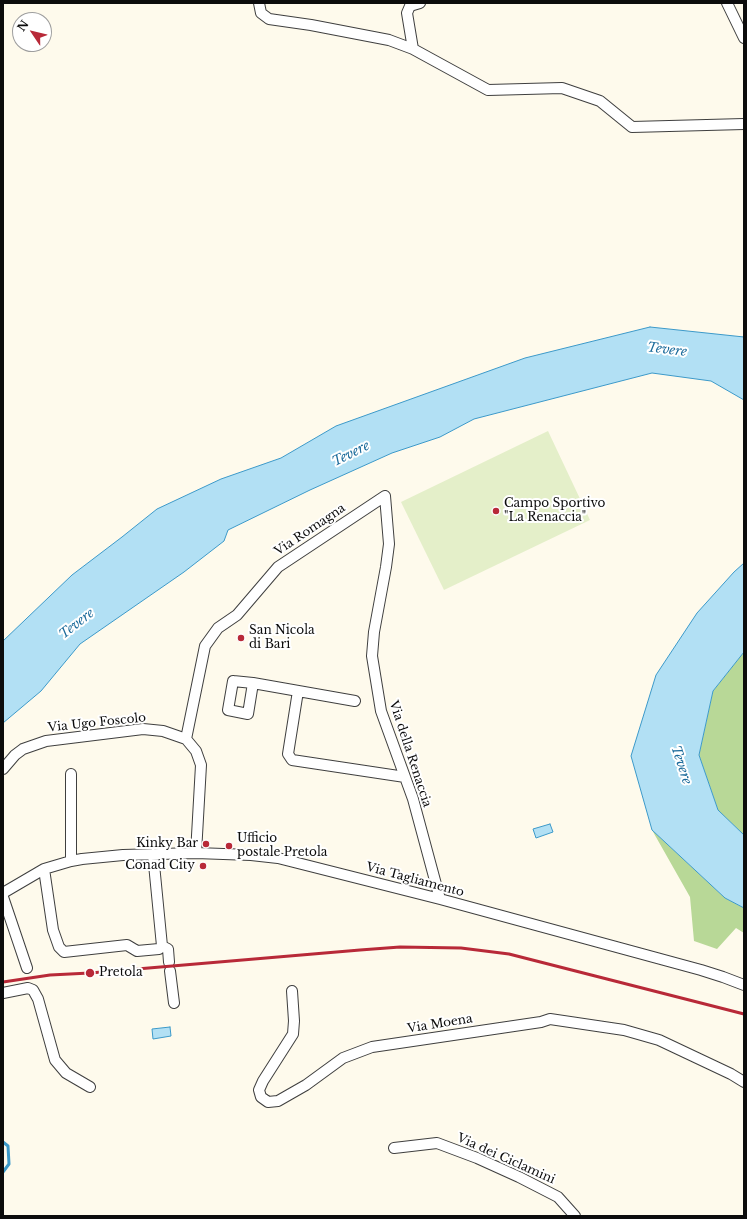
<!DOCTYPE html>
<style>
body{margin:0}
#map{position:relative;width:747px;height:1219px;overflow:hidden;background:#fefaec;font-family:"Libre Baskerville",serif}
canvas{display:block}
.frame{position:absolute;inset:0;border:4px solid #0c0c0c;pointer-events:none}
.north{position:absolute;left:12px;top:12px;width:40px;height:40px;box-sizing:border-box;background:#fff;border:1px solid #9e9e9e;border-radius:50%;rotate:305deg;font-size:11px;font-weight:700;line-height:16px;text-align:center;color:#0c0c0c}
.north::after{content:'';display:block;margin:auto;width:14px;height:18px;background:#b82938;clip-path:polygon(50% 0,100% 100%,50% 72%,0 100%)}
</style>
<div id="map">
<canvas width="747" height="1219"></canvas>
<div class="frame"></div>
<div class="north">N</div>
</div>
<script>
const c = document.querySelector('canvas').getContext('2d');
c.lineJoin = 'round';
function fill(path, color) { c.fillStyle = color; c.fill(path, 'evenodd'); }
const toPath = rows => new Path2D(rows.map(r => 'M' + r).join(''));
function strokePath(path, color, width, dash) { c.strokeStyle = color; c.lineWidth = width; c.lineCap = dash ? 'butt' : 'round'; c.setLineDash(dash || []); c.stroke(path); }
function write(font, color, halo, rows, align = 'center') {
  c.font = font + ' "Libre Baskerville",serif'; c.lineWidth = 4; c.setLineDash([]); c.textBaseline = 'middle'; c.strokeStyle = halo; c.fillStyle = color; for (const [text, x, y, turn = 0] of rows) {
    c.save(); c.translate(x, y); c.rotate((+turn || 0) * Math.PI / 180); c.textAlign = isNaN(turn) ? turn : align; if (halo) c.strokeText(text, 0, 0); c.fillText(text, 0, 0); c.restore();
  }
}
const forest = toPath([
 [744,652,744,835,718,810,699,755,713,691],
 [652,830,725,898,744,908,744,933,736,928,717,949,694,941,690,897]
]);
const pitch = toPath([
 [548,431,590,520,444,590,401,502]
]);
const water = toPath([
 [650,327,744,337,744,400,711,381,652,373,474,419,440,437,392,453,310,490,228,530,224,541,184,572,80,644,41,691,3,723,3,641,72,575,122,537,157,509,221,479,281,458,336,426,525,358,650,327],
 [744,563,744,652,713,691,699,755,718,810,744,835,744,908,725,898,652,830,631,756,656,675,697,613,734,572,744,563],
 [550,824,553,832,536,838,533,829,550,824],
 [170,1027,171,1036,153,1039,152,1029,170,1027]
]);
const stream = toPath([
 [3,1142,8,1146,9,1164,3,1172]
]);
const minor = toPath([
 [259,3,261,13,269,19,311,25,389,40,413,49,488,90,562,88,600,101,632,127,744,124],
 [727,3,744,38],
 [413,49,407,13,410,6,420,3],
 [233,681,253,683,248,714,228,710,233,681],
 [253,683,355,701],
 [298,691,288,754,292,760,405,777],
 [186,739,205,646,218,628,237,615,278,567,385,496,389,544,386,567,374,632,372,656,381,711,413,799,440,899],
 [3,769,15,755,23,749,46,741,143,729,163,731,186,739,196,751,201,765,196,853],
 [71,861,71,774],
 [44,869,53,930,59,947,64,952,127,945,137,951,159,949,162,946,153,854],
 [3,893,44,869,71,861,82,859,123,855,196,853,251,855,278,858,440,899,701,970,723,977,744,985],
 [3,897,27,968],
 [162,946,168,949,169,962],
 [170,971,174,1003],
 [292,991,294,1021,293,1034,263,1081,259,1090,261,1097,268,1102,278,1101,306,1085,343,1058,372,1047,541,1022,550,1019,624,1030,659,1040,731,1074,744,1082],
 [3,993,28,988,33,990,38,999,55,1060,66,1073,90,1087],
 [394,1148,437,1143,477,1158,519,1177,558,1197,575,1216]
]);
const rail = toPath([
 [3,982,50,975,90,973,360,950,400,947,461,948,509,954,744,1014]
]);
const markers = [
 [496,511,4,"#b82938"],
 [241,638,4,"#b82938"],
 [206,844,4,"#b82938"],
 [229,846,4,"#b82938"],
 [203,866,4,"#b82938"],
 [90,973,5,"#b82938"]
];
const poiNames = [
 ["Campo Sportivo",504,504],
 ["\"La Renaccia\"",504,518],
 ["San Nicola",249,631],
 ["di Bari",249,645],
 ["Ufficio",237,839],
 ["postale Pretola",237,853],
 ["Kinky Bar",198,844,"right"],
 ["Conad City",195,866,"right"],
 ["Pretola",99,973]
];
const streetNames = [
 ["Via Romagna",310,530,-34],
 ["Via Ugo Foscolo",97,723,-6],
 ["Via della Renaccia",410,754,72],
 ["Via Tagliamento",415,880,15],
 ["Via Moena",440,1024,-9],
 ["Via dei Ciclamini",506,1159,24]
];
const waterNames = [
 ["Tevere",667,350,7],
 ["Tevere",351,454,-27],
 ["Tevere",77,624,-38],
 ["Tevere",681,765,72]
];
fill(forest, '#b8d897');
fill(pitch, '#e4efc9');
fill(water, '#b2e0f4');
strokePath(water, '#3c99c9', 1);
strokePath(stream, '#3c99c9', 3);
strokePath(minor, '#3f3f3f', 12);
strokePath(minor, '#fff', 10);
strokePath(rail, '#b82938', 3);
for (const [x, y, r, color] of markers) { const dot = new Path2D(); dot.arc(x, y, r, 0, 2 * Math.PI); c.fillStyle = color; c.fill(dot); strokePath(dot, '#fff', 1.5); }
write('12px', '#0c0c0c', '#fff', poiNames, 'left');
write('12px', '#0c0c0c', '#fff', streetNames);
write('italic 13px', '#1a6a9a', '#fff', waterNames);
</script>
